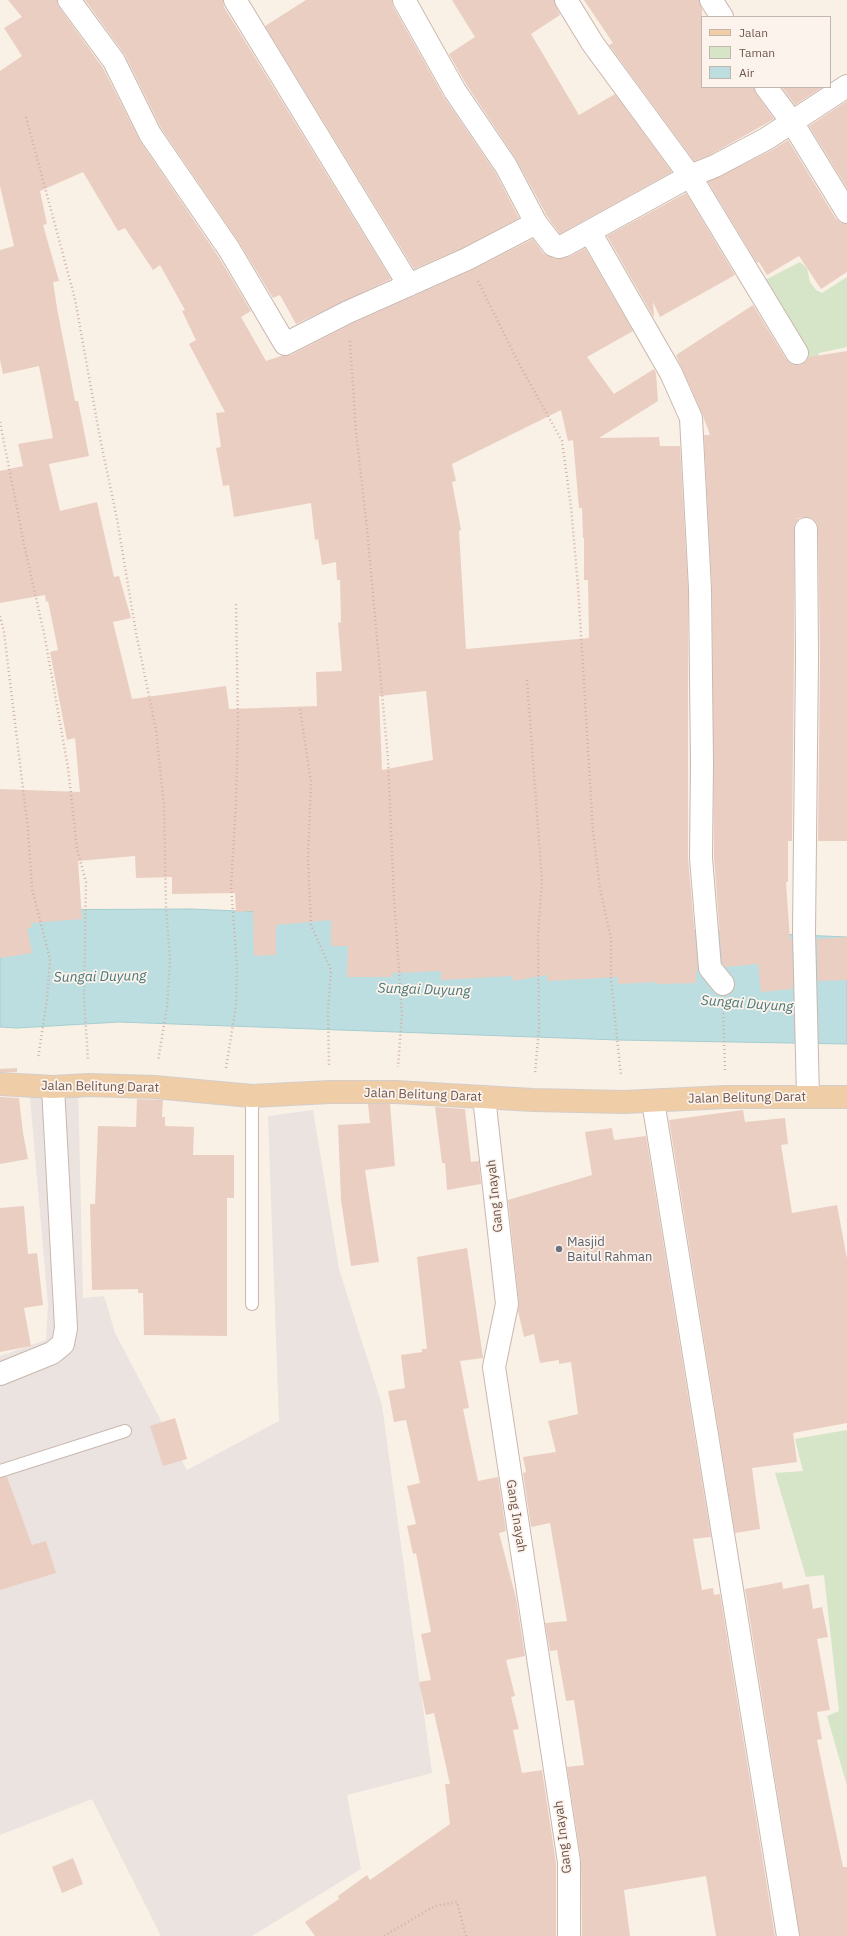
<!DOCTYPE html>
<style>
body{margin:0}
#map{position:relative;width:847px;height:1936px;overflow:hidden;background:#f9f0e6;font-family:"IBM Plex Sans",sans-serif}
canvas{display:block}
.legend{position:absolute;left:701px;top:16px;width:130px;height:72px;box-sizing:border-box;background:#fcf4ec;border:1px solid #c4b5ad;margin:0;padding:5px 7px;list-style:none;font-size:12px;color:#6f574f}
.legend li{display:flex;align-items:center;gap:8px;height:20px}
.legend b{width:20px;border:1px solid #c4b5ad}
</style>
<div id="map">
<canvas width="847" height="1936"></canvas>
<ul class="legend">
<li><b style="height:5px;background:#efcda7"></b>Jalan</li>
<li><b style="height:11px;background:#d6e5c7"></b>Taman</li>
<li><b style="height:11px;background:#bddee0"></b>Air</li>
</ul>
</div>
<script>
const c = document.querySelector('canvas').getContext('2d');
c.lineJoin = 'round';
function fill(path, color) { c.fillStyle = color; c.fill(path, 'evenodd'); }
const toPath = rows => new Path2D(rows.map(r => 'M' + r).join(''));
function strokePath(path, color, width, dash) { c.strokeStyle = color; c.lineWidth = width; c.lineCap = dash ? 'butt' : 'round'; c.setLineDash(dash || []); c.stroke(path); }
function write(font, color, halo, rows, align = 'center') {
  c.font = font + ' "IBM Plex Sans",sans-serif'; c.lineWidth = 3.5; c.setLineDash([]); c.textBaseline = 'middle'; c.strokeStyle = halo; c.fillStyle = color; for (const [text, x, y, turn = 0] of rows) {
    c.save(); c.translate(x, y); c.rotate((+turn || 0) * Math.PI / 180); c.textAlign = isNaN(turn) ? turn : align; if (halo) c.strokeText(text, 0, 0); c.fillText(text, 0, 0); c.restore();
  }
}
const industrial = toPath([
 [78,1083,83,1298,104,1296,115,1333,187,1470,279,1421,268,1116,313,1110,339,1269,382,1405,432,1773,347,1795,361,1869,252,1936,161,1936,92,1799,0,1835,0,1356,46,1340,48,1305,29,1086]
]);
const green = toPath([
 [800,262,807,268,810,282,816,290,822,293,847,277,847,347,819,353,818,360,808,379,761,287,767,279],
 [847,1430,847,1786,827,1716,839,1711,824,1575,806,1577,775,1473,803,1471,795,1439]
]);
const water = toPath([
 [191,909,847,937,847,1044,618,1040,119,1022,17,1028,0,1027,0,910,191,909]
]);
const building = toPath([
 [8,0,57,0,59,7,103,68,140,141,218,256,251,311,241,317,266,361,281,356,291,355,353,323,472,270,533,239,543,253,555,259,569,257,585,248,633,331,587,357,614,394,654,369,656,373,658,401,599,438,659,437,660,446,680,446,688,589,688,858,698,970,696,970,696,983,656,984,656,982,618,984,618,977,547,981,547,975,513,981,512,976,441,980,441,971,392,973,392,977,347,977,348,946,331,946,331,920,276,925,276,955,254,956,253,911,236,912,235,893,172,894,172,877,136,878,135,856,78,861,82,919,31,923,32,928,27,928,32,953,0,958,0,789,80,792,75,738,67,740,50,652,58,650,48,601,46,602,45,595,0,603,0,471,23,466,18,444,53,438,39,366,3,374,0,360,0,250,14,246,0,186,0,71,22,56,4,28,22,17],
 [83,172,118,231,125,228,153,270,160,265,185,310,182,311,196,340,189,344,225,412,216,413,221,447,216,448,223,486,229,485,234,517,311,503,315,540,318,539,322,565,336,562,337,580,340,580,341,622,338,623,342,671,316,672,317,706,229,709,226,686,132,699,113,622,131,618,119,576,114,577,97,502,60,511,49,464,89,456,78,401,75,401,57,308,53,282,59,281,43,225,47,224,40,191],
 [561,410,568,441,573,440,579,508,582,508,583,538,584,538,584,580,588,580,589,638,466,649,459,531,461,530,452,482,456,481,452,464],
 [426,691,433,760,382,770,379,696],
 [85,0,223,0,224,7,391,279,296,324,280,295,273,298,239,242,161,128,125,55],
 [306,0,392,0,393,6,444,97,495,172,519,218,462,248,414,269,265,26],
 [452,0,554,0,560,15,531,34,579,115,615,94,672,172,560,234,547,216,516,159,466,84,449,54,475,37],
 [584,0,699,0,702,9,702,87,754,87,756,94,774,119,710,155,694,161,609,45,613,43],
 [782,87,823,87,795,105],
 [847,101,847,188,809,126],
 [788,140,836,219,841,223,847,224,847,272,821,289,799,256,767,275,759,262,757,263,708,182,772,150],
 [686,193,735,275,660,317,653,302,654,318,607,236],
 [753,305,786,359,791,364,798,365,803,364,809,357,847,351,847,841,818,841,820,658,818,529,817,523,812,518,806,517,799,518,795,523,794,529,794,658,792,841,788,841,788,882,786,882,790,940,792,940,793,983,792,989,761,992,758,964,725,967,722,963,714,858,712,589,704,435,710,435,702,413,676,355],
 [847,937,847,980,818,981,817,939],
 [17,1068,17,1072,0,1072,0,1069],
 [0,1097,19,1098,23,1133,28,1159,0,1164],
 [137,1099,163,1100,162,1117,165,1117,165,1126,194,1127,193,1155,234,1155,234,1198,227,1198,227,1336,144,1335,143,1293,138,1293,138,1289,92,1290,90,1204,95,1204,98,1126,136,1127],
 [368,1104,390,1104,395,1166,365,1170,379,1262,351,1266,341,1200,338,1125,370,1123],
 [435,1107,465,1109,471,1162,479,1161,481,1184,447,1190,445,1163,442,1163],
 [743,1110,745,1122,785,1118,788,1144,781,1145,792,1213,837,1205,847,1259,847,1423,793,1433,797,1462,752,1468,760,1529,735,1533,669,1120],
 [612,1128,614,1140,646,1136,711,1537,693,1539,702,1590,713,1588,714,1595,720,1594,775,1936,716,1936,706,1876,624,1890,630,1936,582,1936,581,1860,567,1767,584,1765,574,1700,566,1701,557,1650,550,1651,545,1623,567,1621,550,1523,531,1527,523,1473,526,1472,523,1457,556,1452,548,1421,578,1414,571,1362,559,1364,559,1360,540,1363,534,1334,524,1337,518,1311,519,1303,508,1200,592,1175,585,1132],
 [24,1206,28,1254,37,1253,43,1305,24,1308,31,1346,0,1352,0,1208],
 [467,1248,483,1358,460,1361,469,1408,463,1409,478,1481,498,1477,506,1531,499,1533,516,1598,525,1656,506,1660,515,1696,511,1697,519,1729,513,1730,522,1773,542,1770,556,1863,556,1936,315,1936,305,1922,339,1899,338,1896,367,1875,370,1880,450,1824,445,1784,450,1784,434,1713,426,1715,419,1682,431,1680,421,1634,431,1632,416,1553,413,1554,407,1526,416,1524,407,1486,420,1483,406,1420,394,1422,388,1391,405,1388,401,1355,422,1352,422,1349,427,1349,417,1257],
 [175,1418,187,1459,163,1466,150,1426],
 [7,1477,32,1545,46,1541,56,1573,0,1590,0,1478],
 [782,1582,783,1589,809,1584,813,1609,822,1607,828,1637,817,1639,830,1710,817,1712,822,1739,817,1740,843,1867,847,1867,847,1936,800,1936,745,1589],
 [73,1858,83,1884,62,1893,52,1867]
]);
const path = toPath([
 [26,117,75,299,100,438,117,519,136,633,156,730,164,806,166,908,170,960,167,1007,158,1061],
 [478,281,518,362,562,441,571,507,578,586,593,831,600,889,611,939,611,979,621,1076],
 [350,341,356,432,367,528,388,759,394,899,402,1014,398,1067],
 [0,422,24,544,45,638,68,768,77,849,86,882,84,1000,88,1059],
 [0,616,4,632,28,830,32,889,50,959,47,999,38,1059],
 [527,680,542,881,538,936,539,1028,535,1074],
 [300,709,311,782,308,857,311,925,331,970,328,1011,329,1066],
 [723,1009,725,1070],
 [226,1068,236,1005,237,965,231,886,236,802,238,722,236,603],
 [384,1936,435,1906,457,1902,466,1936]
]);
const service = toPath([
 [252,1304,252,1096],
 [0,1471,125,1431]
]);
const minor = toPath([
 [69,0,114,61,150,134,229,249,285,344,348,312,467,259,536,223,553,245,559,247,565,245,690,176,715,166,766,139,847,86],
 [235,0,409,285],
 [404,0,455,91,506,166,536,223],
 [566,0,593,44,690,176,797,353],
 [711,0,722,17],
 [766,87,792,122,847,212],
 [590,232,671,373,691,418,700,589,702,763,701,858,710,968,723,984],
 [806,529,807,658,804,932,808,1097],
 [484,1097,507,1304,494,1367,569,1862,569,1936],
 [653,1101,788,1936],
 [0,1374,52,1353,63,1344,66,1328,53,1087]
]);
const primary = toPath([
 [0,1084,53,1087,89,1085,154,1087,252,1096,330,1092,396,1092,533,1100,624,1102,726,1097,847,1097]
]);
const markers = [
 [559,1249,4,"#6b7280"]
];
const streetNames = [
 ["Jalan Belitung Darat",100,1087,1],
 ["Jalan Belitung Darat",423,1095,2],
 ["Jalan Belitung Darat",747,1098,-1],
 ["Gang Inayah",495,1196,-96],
 ["Gang Inayah",516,1516,81],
 ["Gang Inayah",563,1837,-97]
];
const worshipNames = [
 ["Masjid",567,1242],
 ["Baitul Rahman",567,1257]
];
const waterNames = [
 ["Sungai Duyung",100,977,-1],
 ["Sungai Duyung",424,990,2],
 ["Sungai Duyung",747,1004,4]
];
fill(industrial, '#eae3e0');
fill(green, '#d6e5c7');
fill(water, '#bddee0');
strokePath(water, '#a5ced0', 1);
fill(building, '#ebcec2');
strokePath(service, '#c9b7ae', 14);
strokePath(minor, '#c9b7ae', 24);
strokePath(primary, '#d4cdca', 24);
strokePath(path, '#cfb1a5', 2.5, [1, 3]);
strokePath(service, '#fff', 12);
strokePath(minor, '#fff', 22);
strokePath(primary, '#efcda7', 22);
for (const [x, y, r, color] of markers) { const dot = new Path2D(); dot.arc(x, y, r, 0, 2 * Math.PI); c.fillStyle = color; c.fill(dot); strokePath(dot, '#fcf4ec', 1.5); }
write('13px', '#6f574f', '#fcf4ec', streetNames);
write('13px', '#5b616d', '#fcf4ec', worshipNames, 'left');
write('italic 14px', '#487679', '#fcf4ec', waterNames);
</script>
